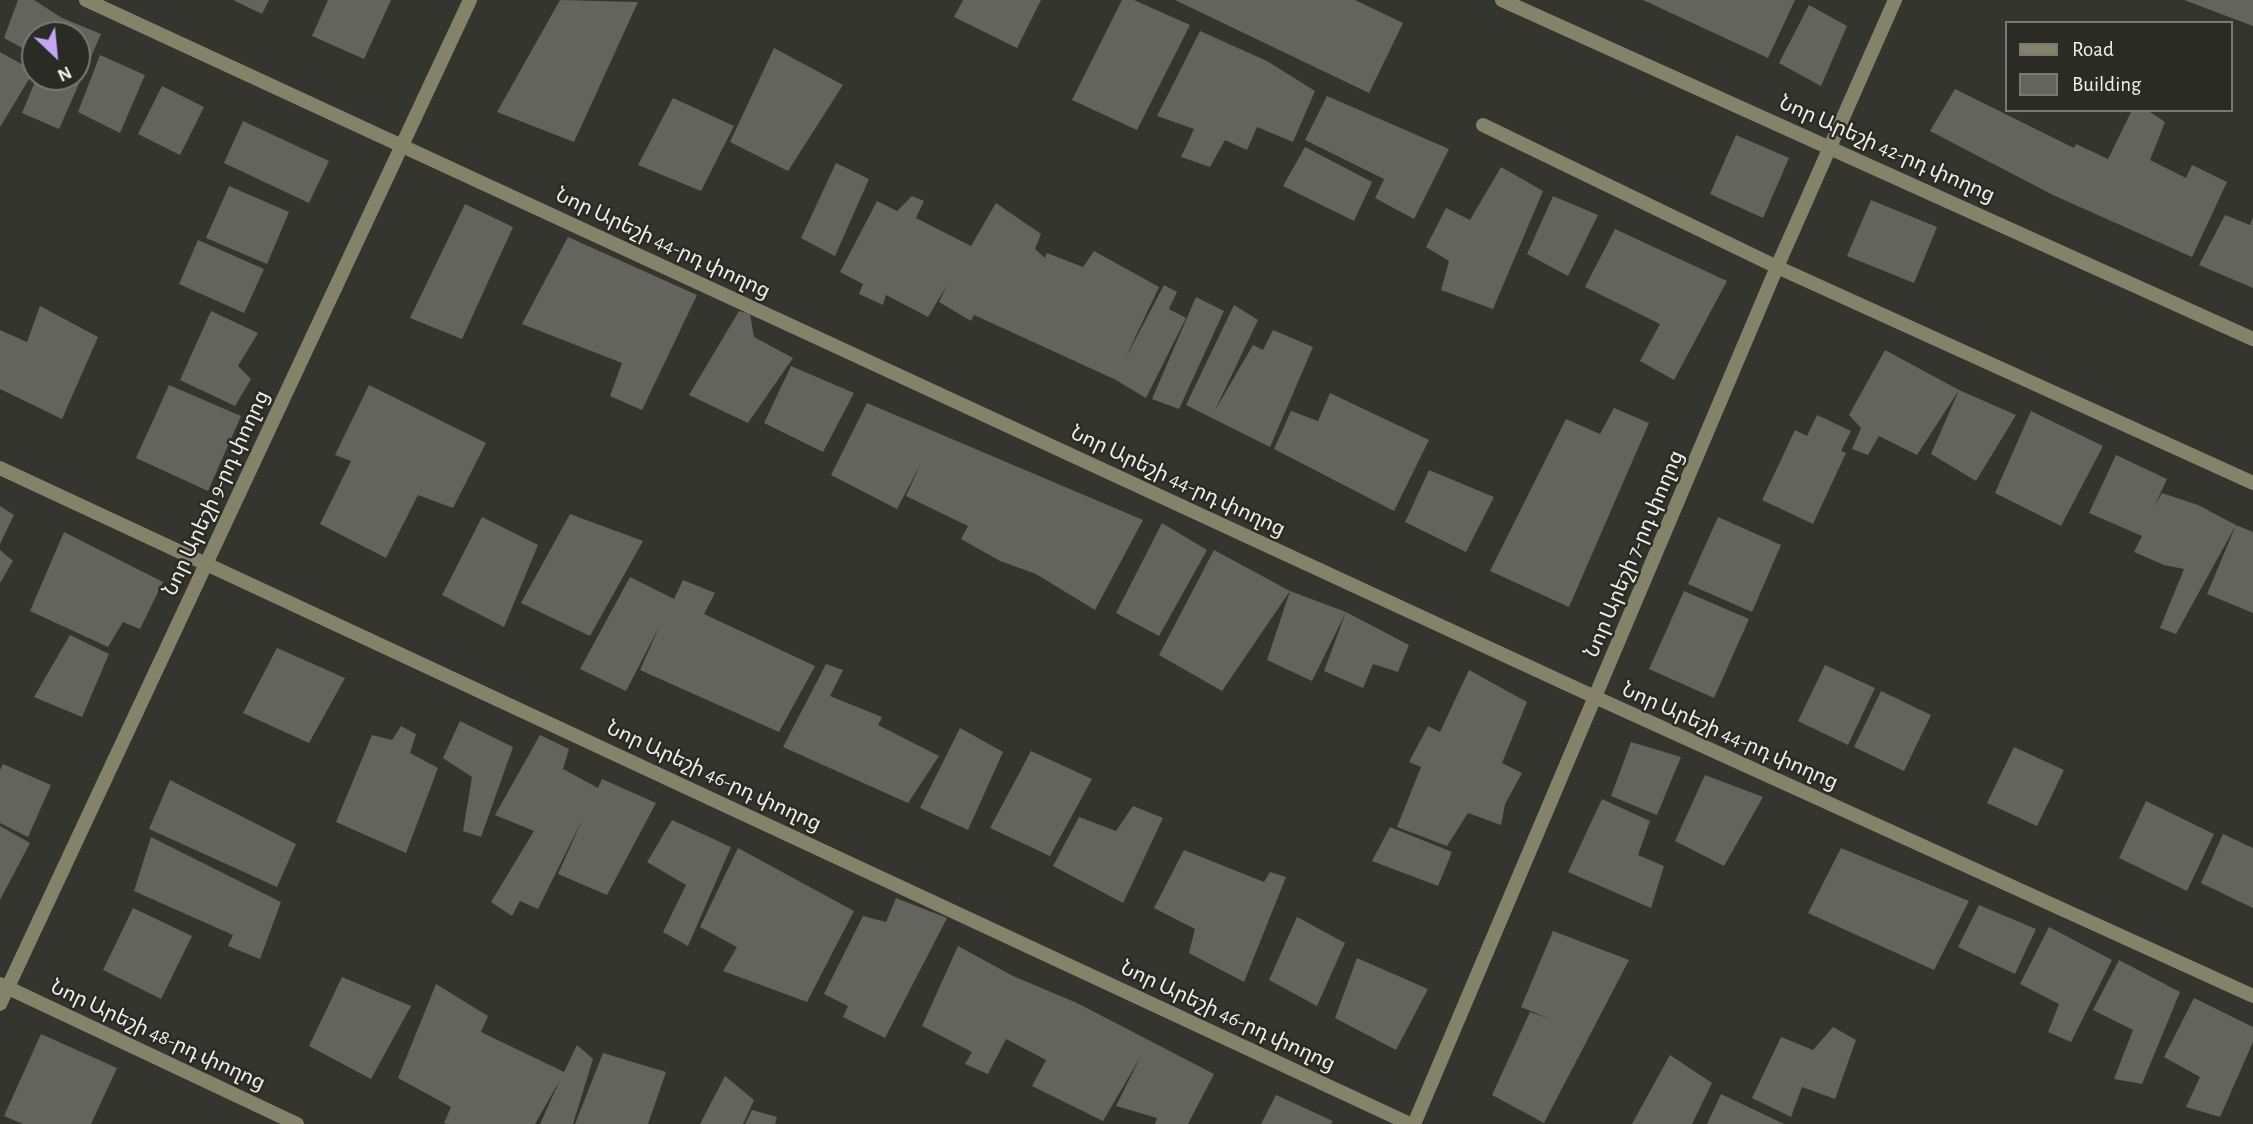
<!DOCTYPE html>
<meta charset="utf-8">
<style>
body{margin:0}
#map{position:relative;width:2253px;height:1124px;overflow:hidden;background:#35352f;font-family:"Alegreya Sans",sans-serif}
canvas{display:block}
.legend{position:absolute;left:2005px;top:21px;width:228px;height:91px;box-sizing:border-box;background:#2b2b25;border:2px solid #797974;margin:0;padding:9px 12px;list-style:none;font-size:21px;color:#eeeeea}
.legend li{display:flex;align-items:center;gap:14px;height:35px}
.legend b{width:35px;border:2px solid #797974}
.north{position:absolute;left:21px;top:21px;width:70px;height:70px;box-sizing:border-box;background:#2b2b25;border:2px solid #797974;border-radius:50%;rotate:154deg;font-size:19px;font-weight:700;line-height:28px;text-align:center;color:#eeeeea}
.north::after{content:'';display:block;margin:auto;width:24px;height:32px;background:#c6a6f0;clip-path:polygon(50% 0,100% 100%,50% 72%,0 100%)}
</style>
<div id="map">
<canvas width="2253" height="1124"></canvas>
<ul class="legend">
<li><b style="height:9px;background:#848369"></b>Road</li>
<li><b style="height:19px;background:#64645e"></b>Building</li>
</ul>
<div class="north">N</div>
</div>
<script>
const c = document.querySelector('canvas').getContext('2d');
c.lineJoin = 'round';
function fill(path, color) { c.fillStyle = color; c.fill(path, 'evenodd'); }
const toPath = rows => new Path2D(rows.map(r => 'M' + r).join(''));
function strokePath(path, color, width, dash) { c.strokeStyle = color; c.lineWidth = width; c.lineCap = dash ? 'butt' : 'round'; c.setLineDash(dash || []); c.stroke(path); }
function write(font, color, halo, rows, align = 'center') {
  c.font = font + ' "Alegreya Sans","Noto Sans Armenian",sans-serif'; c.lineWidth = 5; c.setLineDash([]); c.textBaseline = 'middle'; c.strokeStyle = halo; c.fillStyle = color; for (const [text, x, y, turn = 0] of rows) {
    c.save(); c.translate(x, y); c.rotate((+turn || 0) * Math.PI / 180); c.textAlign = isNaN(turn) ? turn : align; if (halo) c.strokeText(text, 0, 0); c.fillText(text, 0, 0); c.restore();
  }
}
const building = toPath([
 [18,0,34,0,62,18,101,34,59,129,22,113,37,77,77,77,77,35,35,35,35,55,4,38],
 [233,0,269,0,262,14],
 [328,0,391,0,364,59,312,36],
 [560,0,638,2,574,142,497,112],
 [963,0,1041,0,1017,48,954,17],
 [1122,0,1134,0,1190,25,1137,130,1072,100],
 [1175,0,1355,0,1403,23,1369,93],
 [1643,0,1795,0,1768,58],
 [2184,0,2253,0,2253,26],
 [1809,5,1847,26,1821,86,1779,63],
 [1200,31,1267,61,1315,91,1293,142,1257,127,1247,150,1225,140,1210,167,1181,157,1194,129,1157,116],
 [774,48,843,85,788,171,730,142],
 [0,52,34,71,0,127],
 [100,55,145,75,120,133,78,112],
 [162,86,204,107,180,155,138,134],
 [1955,89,2074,148,2076,144,2108,159,2132,110,2147,110,2165,122,2150,160,2186,178,2192,165,2227,182,2192,257,2053,195,1930,131],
 [1327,96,1449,149,1414,219,1375,198,1384,179,1305,140],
 [673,98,734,126,701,191,638,165],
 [243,121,329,161,309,203,224,163],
 [1736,135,1789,158,1763,218,1710,194],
 [1305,147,1372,182,1354,221,1283,186],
 [836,163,869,179,835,256,801,238],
 [1501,167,1543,191,1493,309,1441,290,1449,261,1426,247,1446,208,1470,220],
 [229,186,289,212,267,264,206,238],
 [912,196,924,201,916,218,971,246,996,203,1041,234,1035,249,1045,258,1047,253,1083,267,1094,251,1159,287,1124,361,1164,285,1177,292,1169,309,1186,318,1146,398,1114,379,1007,330,974,315,971,321,939,302,947,285,928,317,886,295,883,305,859,294,863,284,840,272,877,201,897,211],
 [1553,196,1598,215,1568,276,1527,254],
 [1871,200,1937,227,1914,283,1847,256],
 [465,204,513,227,462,339,410,318],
 [2225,215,2250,225,2253,217,2253,288,2199,265],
 [1615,229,1727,281,1674,380,1640,361,1660,324,1585,287],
 [568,237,697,295,642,410,610,396,622,363,522,324],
 [198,240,264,269,244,313,179,284],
 [1196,297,1224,311,1179,409,1152,399],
 [1234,305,1258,320,1214,412,1253,345,1263,350,1273,330,1313,347,1270,447,1186,405],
 [40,306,98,337,62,419,0,389,0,330,27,342],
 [211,311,258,333,238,366,251,379,235,406,180,380],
 [739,311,750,314,754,337,793,358,748,423,689,395],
 [1885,350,1959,390,2016,415,1976,481,1931,454,1959,390,1917,455,1879,436,1868,455,1852,449,1861,428,1849,415],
 [791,366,854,393,823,452,764,423],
 [169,385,241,416,208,491,136,458],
 [369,385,486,443,453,508,418,495,386,558,320,524,351,461,335,455],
 [1330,393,1429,440,1394,511,1274,449,1291,411,1318,421],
 [867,403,1143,520,1095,610,1036,574,1000,561,961,539,968,526,906,496,921,463,897,509,831,475],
 [1614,408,1649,423,1569,607,1490,571,1566,419,1600,434],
 [2031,411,2103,446,2061,526,1995,493],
 [1817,415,1851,431,1841,451,1846,453,1813,524,1762,500,1795,430,1807,436],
 [2116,455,2167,479,2154,507,2162,493,2198,505,2236,525,2176,634,2160,628,2184,569,2164,565,2134,552,2142,536,2089,513],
 [1429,470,1494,497,1466,552,1405,522],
 [0,506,14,515,0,544],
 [570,514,643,541,590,636,521,603],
 [482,517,538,545,504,627,442,595],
 [1718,517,1781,545,1752,612,1688,584],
 [1162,523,1207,550,1159,636,1116,613],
 [2236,525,2253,532,2253,613,2207,594],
 [64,532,163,582,140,629,123,622,108,647,30,611],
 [0,550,13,561,0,583],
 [1214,550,1290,591,1346,612,1312,681,1267,660,1290,591,1222,691,1159,655],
 [630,577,674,599,683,580,715,593,704,614,815,666,779,732,640,670,660,625,626,691,580,669],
 [1684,591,1749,619,1714,698,1649,669],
 [1346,612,1409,645,1398,672,1373,664,1363,688,1324,671],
 [70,635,109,654,82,717,34,697],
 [277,648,345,678,309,743,243,713],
 [826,664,843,670,830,696,882,717,878,725,939,756,908,803,783,747],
 [1825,665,1875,688,1848,745,1798,721],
 [1469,670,1527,702,1502,763,1522,773,1505,804,1501,825,1468,813,1447,846,1397,827,1421,767,1409,762,1428,726,1440,732],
 [1881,691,1931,715,1904,771,1854,747],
 [460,721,513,747,481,837,463,831,472,777,443,758],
 [401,726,416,734,410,753,438,768,406,853,336,822,372,735,392,740],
 [960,728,1003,752,968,830,920,808],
 [540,735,569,749,563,769,598,788,602,779,656,803,607,895,558,874,584,816,538,909,520,901,512,916,491,902,534,831,495,815],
 [1631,742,1681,757,1657,815,1611,796],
 [2014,747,2064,770,2037,826,1987,803],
 [1031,751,1092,779,1050,856,990,828],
 [3,764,51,785,28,837,0,823,0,770],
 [1705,775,1763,797,1724,866,1675,841],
 [170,780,296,844,277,887,149,829],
 [1602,799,1650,821,1638,855,1664,866,1651,908,1568,872],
 [2146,801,2214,834,2187,891,2119,858],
 [1133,806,1163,818,1123,903,1053,866,1079,817,1116,831],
 [672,820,731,847,688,946,663,932,686,885,647,862],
 [0,826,30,843,0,900],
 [1390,827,1452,852,1438,886,1372,861],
 [2223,834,2253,848,2253,908,2201,883],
 [151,837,281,902,260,959,228,946,233,935,134,891],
 [738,848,854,911,807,1002,723,971,737,947,700,927],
 [1841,848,1969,901,1934,970,1808,913],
 [1184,850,1264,882,1270,872,1286,877,1244,982,1189,953,1195,929,1154,908],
 [896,898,947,918,885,1038,843,1017,848,1006,824,994,863,916,886,922],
 [1979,905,2036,929,2015,974,1958,947],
 [133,908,192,936,161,999,103,970],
 [1297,917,1345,943,1317,1006,1269,980],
 [2049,927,2112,960,2071,1042,2048,1032,2059,1004,2020,984],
 [1553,931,1629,960,1544,1123,1492,1095,1530,1012,1550,1019,1521,1007],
 [958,946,1013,976,1077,1003,1214,1074,1188,1124,1155,1124,1157,1118,1116,1106,1141,1056,1103,1121,1032,1086,1046,1060,1006,1039,988,1074,965,1064,972,1052,922,1026],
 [1357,958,1428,989,1396,1050,1335,1018],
 [2119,960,2180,992,2142,1084,2114,1079,2133,1030,2093,1010],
 [342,977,411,1006,371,1079,309,1046],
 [436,984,488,1016,481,1032,564,1072,577,1045,593,1059,573,1124,540,1124,560,1080,535,1124,448,1124,444,1123,451,1107,398,1078],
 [2194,998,2253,1027,2253,1042,2220,1117,2186,1107,2200,1077,2164,1057],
 [1833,1027,1856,1040,1835,1099,1802,1087,1791,1117,1752,1098,1781,1037,1813,1050],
 [41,1034,117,1068,91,1124,23,1124,4,1116],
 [603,1053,666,1072,648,1124,575,1124],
 [1670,1055,1712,1083,1692,1124,1632,1124],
 [725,1076,754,1100,743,1124,700,1124],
 [1721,1094,1784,1124,1707,1124],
 [1276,1095,1333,1121,1331,1124,1261,1124],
 [752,1110,777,1117,775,1124,745,1124]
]);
const minor = toPath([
 [86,0,1597,698,2253,996],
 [1502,0,2253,339],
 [1483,125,1777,267,2253,483],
 [0,468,1410,1124],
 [0,984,297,1124]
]);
const tertiary = toPath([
 [0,1004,470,0],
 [1414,1124,1777,267,1895,0]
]);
const streetNames = [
 ["Նոր Արեշի 42-րդ փողոց",1887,149,24],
 ["Նոր Արեշի 44-րդ փողոց",663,243,25],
 ["Նոր Արեշի 44-րդ փողոց",1178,481,25],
 ["Նոր Արեշի 9-րդ փողոց",216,493,-65],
 ["Նոր Արեշի 7-րդ փողոց",1634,554,-67],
 ["Նոր Արեշի 44-րդ փողոց",1730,736,24],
 ["Նոր Արեշի 46-րդ փողոց",714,776,25],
 ["Նոր Արեշի 46-րդ փողոց",1228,1016,25],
 ["Նոր Արեշի 48-րդ փողոց",158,1035,25]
];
fill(building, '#64645e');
strokePath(minor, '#848369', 14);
strokePath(tertiary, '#848369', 14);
write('21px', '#eeeeea', '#2b2b25', streetNames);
</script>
